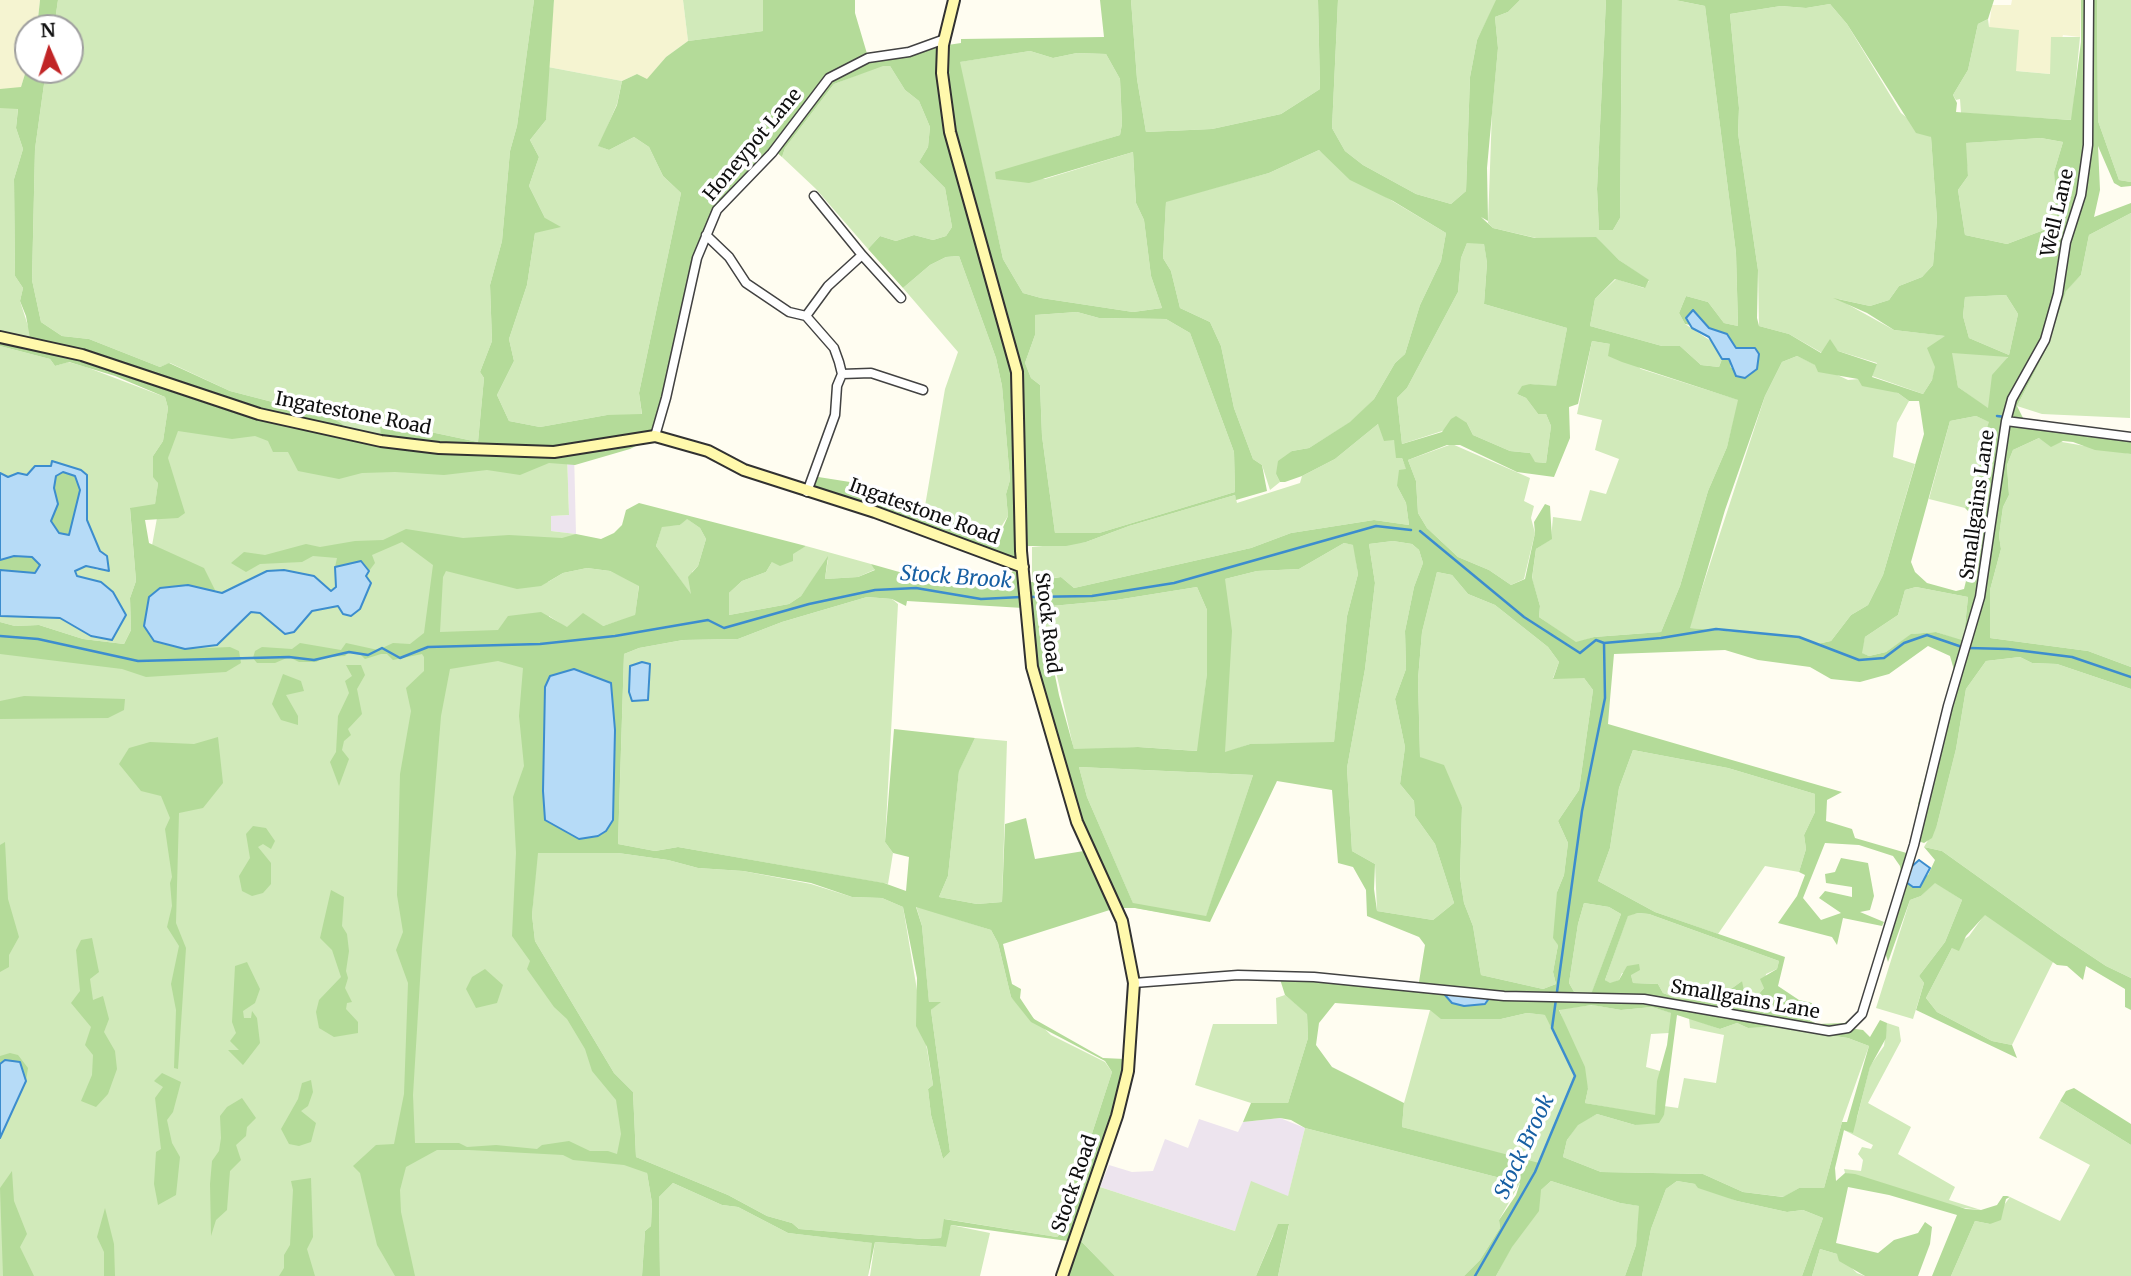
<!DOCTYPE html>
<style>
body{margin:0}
#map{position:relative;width:2131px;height:1276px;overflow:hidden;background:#fffdf1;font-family:Merriweather,serif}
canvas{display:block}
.north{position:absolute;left:14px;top:14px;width:70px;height:70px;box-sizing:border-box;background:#fff;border:2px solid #9f9f9f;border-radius:50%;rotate:357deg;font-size:19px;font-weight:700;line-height:28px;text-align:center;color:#0f0f0f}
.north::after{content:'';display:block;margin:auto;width:24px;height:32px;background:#c12526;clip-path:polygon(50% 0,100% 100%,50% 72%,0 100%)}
</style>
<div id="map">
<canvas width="2131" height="1276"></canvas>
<div class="north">N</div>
</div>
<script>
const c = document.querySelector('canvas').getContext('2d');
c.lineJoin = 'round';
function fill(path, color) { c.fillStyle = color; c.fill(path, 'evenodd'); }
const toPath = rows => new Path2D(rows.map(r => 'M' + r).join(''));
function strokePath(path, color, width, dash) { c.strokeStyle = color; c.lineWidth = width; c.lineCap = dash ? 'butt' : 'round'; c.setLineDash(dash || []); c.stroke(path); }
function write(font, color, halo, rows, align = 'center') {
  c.font = font + ' Merriweather,serif'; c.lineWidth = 7; c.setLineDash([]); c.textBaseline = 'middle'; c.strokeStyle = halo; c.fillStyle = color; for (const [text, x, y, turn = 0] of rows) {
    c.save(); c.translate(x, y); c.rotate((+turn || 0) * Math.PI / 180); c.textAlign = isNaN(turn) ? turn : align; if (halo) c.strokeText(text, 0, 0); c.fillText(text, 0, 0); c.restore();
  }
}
const industrial = toPath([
 [574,452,576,534,551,531,551,516,569,515,567,453],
 [1280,1118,1305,1128,1288,1197,1235,1231,1100,1187,1109,1165,1132,1172,1153,1171,1165,1139,1188,1148,1199,1119,1238,1132,1243,1122]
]);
const farmland = toPath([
 [0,0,40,0,37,28,28,28,28,64,21,87,17,89,0,89],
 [554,0,683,0,688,41,666,57,647,80,637,74,622,81,548,67],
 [2012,0,2081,0,2080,37,2063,35,2051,74,2016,71,1989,27,1992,5,2011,5]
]);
const green = toPath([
 [58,0,534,0,517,126,510,151,502,241,490,285,492,341,480,372,484,378,478,442,402,426,380,427,382,441,567,453,569,515,551,516,551,531,576,534,549,571,548,582,563,573,587,568,610,571,639,585,635,616,603,626,567,628,549,616,523,936,621,1100,625,1143,647,1173,652,1203,651,1226,645,1231,642,1276,0,1276,0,633,131,662,177,407,352,434,329,417,339,411,319,414,230,391,170,363,160,367,89,339,62,336,41,322,32,280,35,149,46,70,70,70,70,28,54,28],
 [683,0,763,0,763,31,688,41],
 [1131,0,1318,0,1320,89,1281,114,1212,129,1146,132,1137,79],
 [1338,0,1497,0,1477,40,1470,77,1466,191,1451,204,1416,194,1363,165,1345,151,1332,128],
 [1520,0,1606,0,1597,189,1599,229,1613,230,1620,218,1622,0,1675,0,1705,6,1736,253,1738,326,1724,323,1708,302,1686,296,1679,313,1685,324,1714,343,1722,359,1719,367,1701,365,1680,346,1662,346,1590,326,1595,299,1616,279,1644,288,1649,281,1619,260,1596,238,1536,238,1493,228,1488,223,1492,112,1498,48,1495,17,1508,12],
 [2097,0,2131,0,2131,182,2119,180,2098,121],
 [1830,4,1847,24,1901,113,1931,137,1937,220,1933,265,1922,277,1899,286,1889,300,1870,306,1838,299,1894,330,1946,336,1932,380,1923,394,1872,376,1877,363,1838,351,1831,344,1822,353,1789,334,1759,326,1758,270,1738,133,1739,108,1730,14,1781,6,1806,8],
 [1988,19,1989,27,2019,30,2016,71,2050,74,2051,37,2080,37,2072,120,1961,113,1960,99,1956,100,1953,95,1968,70,1978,24],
 [1030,51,1053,58,1077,53,1106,54,1120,79,1122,124,1120,135,995,173,1045,179,1133,152,1136,203,1144,220,1151,276,1162,308,1133,312,1041,298,1023,293,1003,259,959,62],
 [883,65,890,66,905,90,919,101,930,127,928,147,919,162,945,188,952,227,946,236,933,240,914,235,896,241,880,236,868,249,816,189,782,157,785,148,834,84],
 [548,67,622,81,617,104,599,146,609,150,634,137,649,147,663,176,681,193,639,393,642,415,607,415,540,427,509,421,497,395,514,361,509,339,527,285,535,233,545,218,529,186,539,157,530,140,546,120],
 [0,108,18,108,16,128,23,149,14,179,15,276,23,288,20,301,28,326,40,344,0,337],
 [2041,138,2063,142,2054,172,2057,225,2007,244,1965,235,1958,190,1968,176,1965,143],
 [1319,150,1374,190,1446,233,1441,261,1420,305,1405,354,1395,363,1374,399,1351,422,1309,448,1292,451,1276,474,1280,482,1270,490,1262,465,1253,459,1234,408,1221,346,1210,322,1180,308,1171,271,1163,258,1166,201,1269,173],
 [2131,213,2130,418,2042,414,2017,406,2046,350,2066,290,2081,275,2089,235],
 [1467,243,1484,243,1487,263,1484,304,1567,328,1556,387,1530,384,1517,394,1526,398,1538,414,1546,414,1551,426,1546,463,1534,462,1530,453,1510,451,1473,435,1467,423,1402,444,1397,398,1407,388,1458,292,1461,258],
 [959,256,996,358,1002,386,1010,480,1006,494,1008,516,992,541,925,506,945,389,958,352,903,288,930,265,946,257],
 [2006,295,2018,314,2009,355,1969,338,1963,316,1965,297],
 [1077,312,1099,318,1166,319,1190,333,1234,452,1235,492,1099,533,1055,533,1042,436,1040,385,1031,378,1025,363,1035,335,1035,315],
 [1592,341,1610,344,1641,369,1739,400,1727,447,1708,491,1680,586,1661,632,1594,637,1576,643,1539,617,1540,606,1532,579,1536,549,1551,539,1553,517,1581,521,1590,490,1606,494,1619,459,1595,450,1602,420,1577,414],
 [0,346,50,359,55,366,68,362,86,367,165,397,168,408,163,441,153,456,158,483,155,505,130,509,136,581,130,598,131,630,124,644,83,639,39,625,15,626,0,622,0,616,60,618,91,636,101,582,77,576,74,571,86,566,98,570,100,551,87,520,87,475,52,461,51,466,27,475,18,473,8,477,0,473],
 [1951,352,2008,356,1988,409,1958,387],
 [1797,356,1848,380,1859,379,1898,393,1909,401,1897,423,1893,457,1915,464,1883,575,1868,605,1851,615,1831,641,1817,644,1799,637,1689,628,1765,396,1782,362],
 [1976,416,1990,422,1980,449,1979,475,1965,508,1929,499,1950,421],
 [1378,424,1394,440,1407,470,1397,486,1406,503,1409,525,1374,520,1291,533,1251,548,1074,588,1061,577,1032,581,1032,547,1086,542,1129,526,1235,495,1237,503,1300,483,1302,476,1335,459],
 [2039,438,2131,454,2131,667,2088,651,1990,638,1990,590,2001,549,1999,536,2003,507,2009,495,2007,465,2013,450],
 [1452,444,1530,478,1524,501,1534,506,1531,518,1535,533,1524,579,1511,585,1489,570,1458,557,1427,528,1418,513,1416,481,1408,460],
 [686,518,700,528,706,539,698,566,692,572,692,596,656,546,662,526,680,525],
 [1393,541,1412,544,1419,550,1423,563,1414,587,1405,631,1406,669,1395,699,1405,747,1400,784,1414,801,1415,816,1435,844,1454,903,1433,920,1377,911,1375,864,1352,851,1347,768,1365,669,1375,583,1369,544],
 [1344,543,1354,545,1358,574,1347,616,1334,743,1250,744,1225,753,1225,579,1257,571,1299,569],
 [806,546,871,564,876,569,858,577,825,579,828,559,801,596,789,604,729,615,729,593,742,581,766,572,772,562],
 [1437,572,1452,575,1468,594,1495,605,1548,647,1559,662,1553,678,1584,678,1593,690,1579,790,1558,821,1568,843,1564,875,1557,892,1558,945,1553,972,1556,984,1543,989,1481,975,1473,926,1464,903,1460,877,1462,807,1420,757,1418,679,1422,632],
 [1197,587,1207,610,1207,673,1198,751,1138,747,1074,750,1041,607,1116,600],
 [1916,587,1968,597,1965,626,1968,643,1936,632,1912,634,1886,652,1869,656,1861,653,1865,637,1898,615,1905,590],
 [867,597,892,599,898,604,885,842,893,853,888,884,678,847,655,851,618,844,624,654,639,648,683,640,738,639,782,622],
 [2020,657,2032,663,2057,664,2131,689,2131,978,2106,966,2061,936,1942,851,1924,847,1937,825,1956,749,1966,689,1986,661],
 [975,738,1007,741,1002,902,977,904,939,897,948,876,959,770],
 [1633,750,1728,768,1815,794,1815,812,1804,835,1806,849,1799,872,1765,866,1718,934,1655,912,1598,881,1610,848,1619,788],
 [1079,767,1253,775,1205,920,1135,908,1087,797],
 [537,853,618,853,668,860,698,868,743,871,811,884,852,897,882,898,903,907,933,1085,928,1089,931,1115,943,1159,950,1152,931,1010,939,1003,929,1003,922,926,916,906,991,930,998,943,1011,997,1051,1035,1105,1062,1112,1072,1086,1152,1076,1174,1068,1204,1070,1209,1068,1226,1057,1237,945,1219,941,1238,922,1239,799,1229,792,1223,767,1216,728,1195,636,1157,633,1092,614,1073,535,941,532,915],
 [1935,882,1962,900,1945,942,1919,976,1924,983,1913,1019,1876,1008,1910,900,1921,896],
 [1584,903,1609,907,1621,914,1590,998,1577,997,1569,983,1578,924],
 [1638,913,1649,914,1779,961,1777,969,1766,974,1764,988,1751,1003,1735,1005,1742,981,1731,989,1731,1003,1676,998,1663,993,1658,984,1633,983,1631,975,1622,973,1619,980,1610,984,1605,980,1628,915],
 [1985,914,2054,960,2012,1045,1992,1041,1937,1012,1926,998,1952,948,1969,936],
 [1285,995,1307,1013,1308,1038,1288,1103,1251,1103,1195,1085,1213,1024,1277,1024,1276,998],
 [1593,1005,1621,1010,1652,1007,1672,1013,1669,1033,1651,1034,1646,1067,1660,1071,1655,1116,1585,1103,1588,1089,1559,1009],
 [1430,1010,1501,1019,1527,1013,1546,1015,1575,1076,1539,1164,1402,1127,1404,1103],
 [1689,1018,1720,1029,1737,1023,1748,1028,1773,1027,1848,1038,1869,1046,1842,1122,1824,1188,1799,1188,1784,1197,1743,1192,1703,1174,1601,1172,1563,1157,1567,1140,1578,1124,1597,1114,1635,1125,1664,1115,1664,1106,1678,1108,1684,1078,1716,1083,1724,1035,1690,1028],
 [1887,1023,1899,1027,1901,1041,1868,1103,1911,1127,1898,1154,1955,1187,1949,1200,1981,1210,1956,1207,1845,1173,1844,1169,1861,1171,1863,1160,1858,1154,1862,1147,1871,1149,1873,1145,1844,1130,1857,1118,1870,1066,1884,1046],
 [2060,1101,2131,1145,2131,1276,1951,1276,1975,1221,1990,1224,2010,1197,2060,1221,2090,1165,2039,1138],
 [1305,1128,1520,1183,1499,1220,1500,1228,1480,1260,1464,1276,1278,1276,1289,1225,1273,1235,1256,1276,1115,1276,1076,1236,1092,1181,1100,1187,1235,1231,1251,1181,1288,1196],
 [1551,1181,1620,1203,1640,1206,1636,1245,1625,1276,1496,1276,1541,1190],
 [1677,1181,1695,1184,1737,1201,1787,1212,1803,1210,1823,1218,1802,1276,1642,1276,1651,1229,1666,1189],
 [673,1183,722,1205,738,1207,788,1233,873,1243,868,1276,660,1276,659,1197],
 [951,1225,990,1233,980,1276,870,1276,875,1242,945,1247],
 [1820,1249,1837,1254,1857,1273,1865,1276,1812,1276]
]);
const forest = toPath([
 [40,0,58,0,54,28,37,28],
 [534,0,554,0,546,120,530,140,539,157,529,186,545,218,561,227,535,233,527,285,509,339,514,361,497,395,509,421,540,427,607,415,642,414,639,393,681,193,663,176,649,147,634,137,609,150,598,146,617,105,622,81,637,74,647,79,666,57,688,41,763,31,763,0,855,0,855,13,868,57,961,43,961,39,1104,37,1100,0,1131,0,1137,79,1146,132,1212,129,1281,114,1320,89,1318,0,1338,0,1332,128,1345,151,1363,165,1416,194,1451,204,1466,191,1470,77,1477,40,1496,0,1520,0,1508,12,1495,17,1498,48,1487,168,1488,221,1481,217,1493,228,1535,238,1596,237,1619,260,1649,280,1645,288,1615,279,1595,299,1590,326,1662,346,1680,346,1701,365,1719,367,1722,359,1729,359,1731,368,1757,369,1759,354,1736,348,1727,334,1709,328,1693,311,1686,318,1690,325,1685,324,1679,313,1686,296,1708,302,1724,323,1738,326,1736,253,1705,6,1675,0,1994,0,1988,19,1978,24,1968,70,1953,95,1957,103,1956,112,2071,120,2081,42,2081,0,2097,0,2098,121,2119,180,2131,182,2131,186,2121,187,2114,183,2098,146,2100,190,2094,217,2131,203,2131,213,2089,235,2081,275,2066,291,2046,350,2017,406,2026,424,2131,437,2131,454,2095,450,2073,442,2063,441,2051,447,2039,438,2013,450,2007,465,2009,495,2003,507,1999,536,2001,549,1990,590,1990,638,2088,651,2131,667,2131,689,2057,664,2032,663,2020,657,1986,661,1966,689,1956,749,1937,825,1932,838,1924,843,1915,840,1922,810,1918,804,1954,670,1950,656,1928,646,1889,674,1860,682,1831,679,1810,667,1758,660,1725,650,1614,654,1609,711,1608,724,1842,792,1827,800,1826,821,1852,829,1855,838,1910,854,1889,920,1901,873,1900,866,1893,856,1859,845,1825,843,1803,898,1821,920,1841,913,1819,898,1825,891,1852,897,1852,887,1826,883,1825,874,1835,872,1841,858,1868,863,1874,896,1870,910,1860,912,1884,922,1882,926,1843,918,1837,945,1832,937,1778,923,1797,896,1805,875,1799,872,1806,849,1804,835,1815,812,1815,794,1728,768,1633,750,1619,788,1610,848,1598,881,1655,912,1785,957,1778,986,1799,1000,1812,1003,1807,1019,1817,1024,1844,1023,1855,1017,1865,1000,1868,1001,1848,1028,1863,1030,1870,1037,1880,1020,1887,1023,1886,1038,1870,1067,1853,1133,1844,1130,1835,1168,1836,1181,1845,1173,1855,1174,1966,1209,1981,1210,1997,1205,2003,1196,2007,1196,2010,1197,2006,1199,2001,1220,1990,1224,1975,1221,1951,1276,1932,1276,1957,1215,1889,1195,1848,1187,1836,1243,1878,1253,1894,1240,1918,1233,1925,1222,1932,1227,1930,1244,1918,1276,1865,1276,1839,1261,1837,1254,1820,1249,1812,1276,1802,1276,1823,1218,1803,1210,1787,1212,1737,1201,1698,1188,1695,1184,1677,1181,1666,1189,1651,1229,1642,1276,1625,1276,1636,1245,1639,1206,1620,1203,1551,1181,1541,1190,1539,1211,1512,1247,1496,1276,1464,1276,1480,1260,1500,1228,1499,1220,1516,1195,1520,1183,1305,1128,1291,1120,1280,1118,1243,1122,1251,1103,1288,1103,1308,1038,1307,1014,1285,995,1279,976,1418,988,1425,945,1419,937,1367,916,1366,890,1353,867,1338,863,1332,790,1277,781,1210,922,1135,908,1116,908,1003,944,1012,984,1021,989,1020,998,1034,1019,1103,1058,1125,1059,1128,1071,1076,1236,1115,1276,1068,1276,1075,1242,951,1225,946,1247,875,1242,868,1276,872,1243,788,1233,738,1207,722,1205,673,1183,659,1197,660,1276,642,1276,645,1231,651,1226,652,1203,647,1173,624,1165,573,1160,563,1155,469,1150,437,1150,406,1167,400,1190,401,1212,415,1276,395,1276,377,1245,360,1173,353,1166,376,1145,394,1144,404,1094,408,983,396,950,403,932,397,895,400,774,411,711,406,688,424,671,424,657,422,654,393,660,387,654,381,654,365,659,360,654,349,652,345,656,325,657,316,662,299,662,289,657,275,663,257,663,253,658,255,651,262,647,292,649,300,643,341,650,346,643,378,650,393,643,410,644,424,633,433,565,402,542,372,555,375,563,369,571,361,561,335,567,337,558,313,556,302,562,260,564,246,572,231,563,244,552,265,555,306,544,320,547,355,541,383,540,406,529,463,538,509,535,562,538,576,534,601,539,614,533,622,525,626,510,639,503,806,546,793,554,793,561,780,566,772,562,766,572,742,581,729,593,729,615,789,604,801,596,828,556,825,579,858,577,875,570,871,564,910,575,990,586,1002,583,1013,571,1023,575,1025,583,1061,577,1074,588,1251,548,1291,533,1374,520,1409,525,1406,503,1397,486,1399,470,1406,469,1402,458,1396,458,1394,440,1384,441,1378,424,1335,459,1302,476,1285,482,1280,482,1276,474,1278,461,1292,451,1309,448,1350,422,1374,399,1395,363,1405,354,1420,305,1441,261,1446,233,1393,201,1350,180,1319,150,1269,173,1166,202,1163,258,1171,271,1180,308,1210,322,1221,346,1234,408,1253,459,1262,465,1267,491,1236,500,1235,495,1129,526,1086,542,1066,546,1022,546,1023,567,807,492,812,476,850,482,899,501,925,506,992,541,1001,532,1008,516,1006,494,1010,480,1002,386,996,358,959,256,946,257,930,265,903,288,868,249,880,236,896,241,914,235,933,240,946,236,952,227,945,188,919,162,928,147,930,127,919,101,905,90,890,66,883,66,834,84,785,148,782,157,774,150,717,210,706,235,655,436,630,449,575,465,549,463,520,475,487,470,444,475,395,472,362,473,339,479,298,471,288,452,273,452,268,441,255,436,232,439,178,431,168,458,185,513,178,518,145,520,149,543,204,568,216,592,188,585,144,626,154,642,185,649,230,647,239,651,241,663,226,672,146,677,122,669,0,654,0,622,15,626,39,625,83,639,124,644,131,630,130,598,136,581,130,508,155,504,158,483,153,477,153,456,163,441,168,408,165,397,115,376,69,362,55,366,50,359,0,346,0,337,38,343,30,338,26,316,20,301,23,288,15,276,14,179,23,149,16,128,18,109,0,108,0,89,21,87,28,64,28,70,46,70,35,149,32,280,41,322,62,336,89,339,160,367,169,363,230,391,319,414,343,411,330,417,342,424,347,434,381,440,380,427,402,426,478,442,484,378,480,372,492,341,490,285,502,241,510,151,517,126],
 [1830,4,1847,24,1916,133,1931,137,1937,220,1933,265,1922,277,1899,286,1889,300,1870,306,1833,298,1867,313,1894,330,1945,336,1927,348,1935,367,1932,380,1923,394,1872,377,1877,364,1838,351,1830,339,1821,353,1789,334,1759,326,1757,318,1758,270,1738,133,1739,108,1730,14,1781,6,1806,8],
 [1030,51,1053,58,1077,53,1106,54,1120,79,1122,124,1120,135,995,172,996,179,1029,183,1133,152,1136,203,1144,220,1151,276,1162,308,1133,312,1041,298,1023,293,1003,259,960,62],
 [2041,138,2063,142,2054,172,2057,225,2007,244,1965,235,1958,190,1968,176,1966,143],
 [1467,243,1484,244,1487,263,1484,304,1567,328,1556,386,1530,384,1522,386,1517,394,1526,398,1538,414,1546,414,1551,426,1546,463,1535,462,1530,453,1510,451,1473,435,1467,423,1456,416,1451,419,1442,432,1402,444,1397,398,1407,388,1458,292,1461,258],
 [2006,295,2018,314,2009,355,1969,338,1963,316,1965,297],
 [1077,312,1099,318,1166,319,1190,333,1234,452,1235,492,1099,533,1055,533,1042,436,1040,385,1031,378,1025,363,1035,335,1035,315],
 [1592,341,1610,344,1608,356,1622,362,1738,400,1727,447,1708,491,1680,586,1661,632,1594,637,1576,642,1539,617,1540,606,1532,578,1536,549,1552,539,1550,506,1545,504,1534,522,1535,533,1525,579,1511,585,1489,570,1458,557,1427,528,1418,513,1416,481,1408,460,1447,445,1460,445,1517,472,1554,477,1570,438,1569,407,1578,404],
 [1952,353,2008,357,1992,375,1988,408,1958,387],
 [1797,356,1815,365,1818,372,1858,379,1862,386,1898,393,1909,401,1919,401,1924,434,1883,575,1868,605,1851,615,1831,641,1817,644,1799,637,1690,628,1725,510,1765,396,1782,362],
 [1976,416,1989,422,1980,449,1979,475,1965,508,1980,523,1982,533,1975,565,1970,572,1960,576,1966,581,1964,589,1956,591,1927,583,1915,572,1911,562,1950,421],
 [687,519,700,528,706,539,698,566,688,577,691,594,656,546,662,527,680,525],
 [1393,541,1412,544,1419,550,1423,563,1414,587,1405,631,1406,669,1395,699,1405,747,1400,784,1414,801,1415,816,1435,844,1454,903,1433,920,1377,911,1374,889,1375,864,1352,851,1347,768,1365,669,1375,583,1369,544],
 [1344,543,1353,545,1358,574,1347,616,1334,742,1250,744,1225,752,1232,631,1225,579,1257,571,1299,569],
 [587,568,610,571,639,586,635,615,603,626,583,613,567,627,541,612,508,616,498,630,440,632,443,577,446,571,517,589,541,586,563,573],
 [1437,572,1452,575,1468,594,1495,605,1548,647,1559,662,1553,679,1584,678,1593,690,1579,790,1558,821,1568,843,1564,875,1557,892,1553,938,1558,945,1553,972,1556,984,1543,989,1481,975,1473,926,1464,903,1460,877,1462,807,1444,765,1420,757,1418,679,1422,632],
 [1197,587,1207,610,1207,673,1197,751,1138,747,1074,749,1059,695,1041,607,1116,600],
 [1916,587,1968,597,1965,626,1968,642,1936,632,1911,634,1886,652,1869,656,1862,653,1865,637,1898,615,1905,590],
 [867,597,892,599,906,606,907,601,1023,608,1032,667,1090,850,1035,859,1026,818,1005,824,1002,902,977,904,939,897,948,876,959,771,975,738,894,729,885,842,893,853,909,857,906,891,884,883,678,847,655,851,618,844,624,654,639,648,683,640,738,639,782,622],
 [498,661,523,668,519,716,524,766,513,797,516,853,512,936,530,961,527,969,554,1007,567,1019,585,1049,592,1071,616,1100,621,1134,617,1154,608,1151,590,1151,569,1141,542,1145,537,1149,496,1145,467,1147,459,1143,415,1143,413,1095,422,948,441,716,450,669],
 [611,683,615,730,613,820,543,791,545,687],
 [1079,767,1253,775,1206,916,1133,903,1087,797],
 [538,853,618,853,668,860,698,868,743,871,811,883,852,897,882,898,903,907,917,978,916,1026,927,1047,933,1085,928,1089,931,1115,943,1159,950,1152,931,1010,941,1002,929,1002,922,926,916,907,991,930,998,943,1011,997,1031,1022,1105,1061,1112,1072,1086,1152,1076,1174,1068,1204,1070,1209,1068,1226,1057,1237,944,1219,941,1238,922,1239,799,1229,792,1223,767,1216,728,1195,636,1157,633,1092,614,1073,535,941,532,915],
 [1584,903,1609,907,1621,914,1590,997,1577,997,1569,983,1578,924],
 [1638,913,1649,914,1779,961,1777,969,1760,979,1764,988,1751,1003,1736,1005,1736,998,1744,991,1742,981,1731,989,1731,1003,1676,998,1663,993,1658,984,1633,983,1631,975,1640,970,1639,964,1627,966,1619,980,1610,983,1605,980,1628,916],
 [1335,1003,1430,1010,1441,1019,1501,1019,1527,1013,1545,1015,1575,1076,1539,1163,1402,1127,1404,1103,1332,1067,1316,1045,1319,1023],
 [1592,1005,1621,1010,1652,1007,1671,1013,1667,1045,1657,1081,1655,1115,1585,1103,1588,1089,1585,1067,1559,1010],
 [1677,1015,1720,1029,1737,1023,1748,1028,1773,1027,1848,1038,1869,1046,1847,1122,1842,1122,1824,1188,1799,1188,1783,1197,1743,1192,1703,1174,1601,1172,1563,1157,1567,1140,1578,1125,1597,1114,1635,1125,1659,1123,1664,1115],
 [1606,0,1622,0,1620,218,1613,230,1599,230,1597,189],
 [63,472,75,476,80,490,70,535,59,534,50,521,58,504,54,488,56,476],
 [14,556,32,557,40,564,35,573,0,570,0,560],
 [346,665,361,665,365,675,357,689,362,714,348,729,351,735,344,741,342,750,349,759,339,786,330,762,336,752,338,716,349,693,345,681,352,676],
 [283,674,301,681,304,691,286,695,298,716,298,725,281,720,272,704],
 [24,696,125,699,124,710,108,718,0,719,0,701],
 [218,737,223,783,203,808,179,813,176,923,186,948,178,1069,174,1068,176,1010,171,984,179,946,167,927,172,906,170,883,172,877,165,829,170,818,161,796,141,791,119,764,129,748,150,742,194,744],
 [253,826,266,828,275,841,271,849,263,844,258,847,271,863,271,884,263,893,252,896,242,891,239,876,250,858,246,834],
 [5,842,8,899,19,937,9,955,9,967,0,972,0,845],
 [1924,847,1942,851,2061,936,2106,966,2131,978,2131,1010,2125,1007,2125,989,2086,966,2083,980,2067,966,2057,965,1985,915,1966,936,1959,951,1952,948,1926,998,1937,1012,1992,1041,2012,1045,2017,1058,1916,1010,1924,983,1919,976,1945,942,1962,900,1935,883,1921,896,1910,900,1888,962,1885,952,1904,882,1928,875,1935,860],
 [331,890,344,897,342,926,347,934,349,951,346,971,348,978,345,988,352,1002,347,1003,346,1009,358,1022,358,1033,334,1037,319,1028,316,1012,319,1000,341,977,332,950,320,938],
 [92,938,99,972,90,979,93,1000,103,996,109,1019,104,1032,115,1051,117,1069,108,1094,96,1107,81,1101,92,1075,93,1055,85,1045,91,1027,71,1003,80,991,76,950,81,940],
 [247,962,260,989,255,1003,243,1011,244,1018,251,1018,252,1011,257,1018,260,1043,243,1065,228,1050,239,1050,230,1041,236,1033,232,1022,235,966],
 [485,969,503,985,497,1003,476,1008,466,989,472,977],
 [10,1053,18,1055,28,1068,26,1081,20,1062,5,1060,0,1064,0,1056],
 [162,1073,181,1082,173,1112,167,1120,172,1143,180,1157,176,1195,158,1205,154,1184,156,1152,161,1149,155,1098,163,1087,154,1081],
 [311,1080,313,1092,308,1106,301,1111,316,1123,311,1142,299,1146,289,1144,281,1129,298,1099,302,1083],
 [2074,1088,2131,1124,2131,1145,2060,1101,2066,1091],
 [242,1098,256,1118,247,1127,246,1136,236,1145,241,1160,230,1171,227,1210,216,1220,211,1236,210,1184,212,1161,219,1151,221,1138,220,1116,227,1107],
 [12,1171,14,1201,27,1234,20,1247,34,1276,3,1276,0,1188],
 [311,1178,313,1237,307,1249,315,1276,279,1276,284,1268,284,1255,290,1245,293,1190,291,1181],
 [105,1208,114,1244,115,1276,104,1276,104,1252,97,1237],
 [1278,1224,1289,1224,1278,1276,1256,1276]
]);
const water = toPath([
 [1693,310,1709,328,1727,334,1736,348,1755,348,1759,354,1757,369,1745,378,1736,376,1729,359,1722,359,1709,337,1692,328,1686,318,1693,310],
 [52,461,81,470,87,475,87,520,100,551,107,556,109,571,86,566,75,571,77,576,101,582,113,592,126,615,112,640,91,636,60,618,0,616,0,570,35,573,40,565,32,557,14,556,0,560,0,473,8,477,18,473,27,475,35,466,51,466,52,461],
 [63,472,75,476,80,490,69,535,59,533,51,521,58,504,54,488,56,476,63,472],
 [361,561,369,571,366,576,371,583,360,609,351,616,343,614,338,606,312,611,294,632,285,634,260,613,251,612,217,645,185,649,154,641,144,626,149,597,160,588,188,585,222,593,267,571,284,570,314,576,331,591,336,587,335,567,361,561],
 [642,662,650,664,648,700,632,701,629,692,630,666,642,662],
 [574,669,611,683,615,730,613,820,606,831,598,836,579,839,545,820,543,791,545,687,550,676,574,669],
 [1919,860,1930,868,1920,887,1913,887,1906,882,1910,868,1919,860],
 [1469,993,1490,997,1485,1004,1464,1006,1452,1003,1445,995,1469,993],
 [5,1060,20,1062,26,1081,0,1138,0,1064,5,1060]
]);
const stream = toPath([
 [1997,416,2005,417],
 [1420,531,1524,617,1580,653,1596,640,1604,643,1661,638,1716,629,1799,637,1859,660,1884,658,1904,643,1927,635,1962,647],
 [1028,597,1092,596,1174,583,1376,526,1411,530],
 [0,636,38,639,138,661,289,657,314,660,349,652,368,655,382,648,400,658,428,647,540,644,615,636,708,620,724,628,809,604,875,590,916,588,981,599,1021,597],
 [1968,648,2008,649,2072,657,2131,677],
 [1475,1276,1535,1172,1575,1076,1552,1028,1582,811,1605,698,1604,643]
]);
const street = toPath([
 [814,196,862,255],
 [706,235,729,257,746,283,789,312,806,316,834,348,839,362,842,374,837,386,835,415,807,492],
 [806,316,828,286,862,255,901,298],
 [842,374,871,373,923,390],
 [2006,421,2131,437],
 [655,436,666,398,697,258,717,210,772,153,829,78,868,58,909,52,945,39],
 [1134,983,1238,975,1314,977,1504,996,1644,999,1829,1031,1848,1028,1862,1014,1914,845,1948,706,1980,597,2006,421,2012,399,2045,340,2058,294,2066,242,2081,195,2088,145,2089,0]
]);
const secondary = toPath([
 [954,0,943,45,942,73,950,132,1017,372,1021,551,1032,667,1077,822,1122,921,1134,983,1128,1071,1117,1116,1062,1276],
 [0,337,82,355,259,414,381,441,439,448,554,452,655,436,708,451,744,470,875,512,1023,567]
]);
const streetNames = [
 ["Honeypot Lane",753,145,-50],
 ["Well Lane",2058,213,-77],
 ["Ingatestone Road",353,414,11],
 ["Smallgains Lane",1978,505,-82],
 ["Ingatestone Road",924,512,20],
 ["Stock Road",1047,623,83],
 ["Smallgains Lane",1745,1000,10],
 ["Stock Road",1075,1184,-71]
];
const waterNames = [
 ["Stock Brook",956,578,4],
 ["Stock Brook",1525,1147,-65]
];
fill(industrial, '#ede4ee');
fill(farmland, '#f5f4d1');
fill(green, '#d1eaba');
fill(forest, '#b4db99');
fill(water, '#b6dbf7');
strokePath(water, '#3c8dce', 2);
strokePath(stream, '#3c8dce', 2.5);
strokePath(street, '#424242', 11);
strokePath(secondary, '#313131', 14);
strokePath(street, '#fff', 8);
strokePath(secondary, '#fff9ac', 10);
write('19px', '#0f0f0f', '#fff', streetNames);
write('italic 21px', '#175fa3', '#fff', waterNames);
</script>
